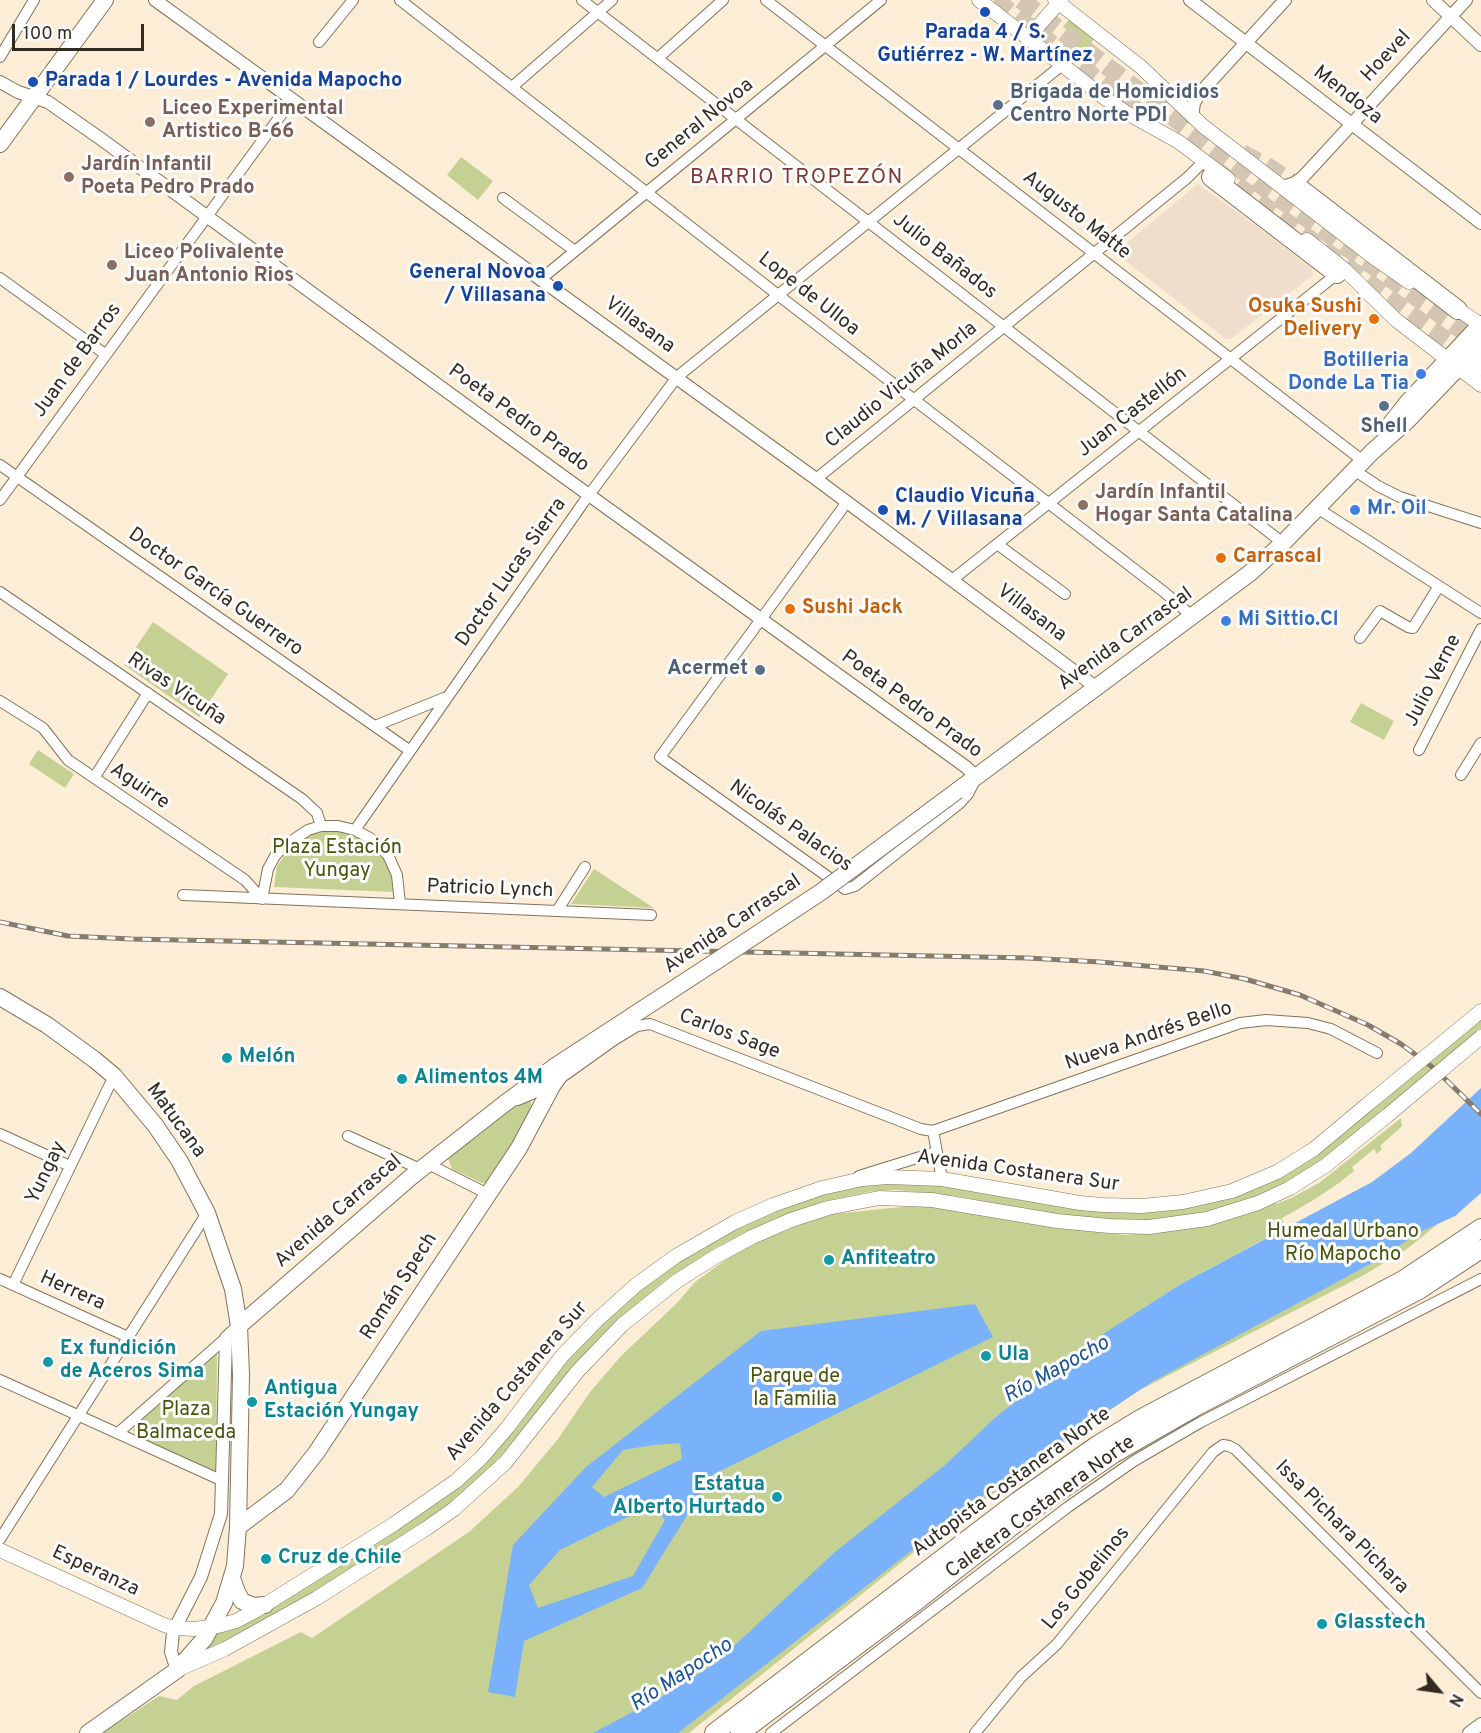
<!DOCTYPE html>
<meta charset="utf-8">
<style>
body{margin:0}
#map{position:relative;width:1481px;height:1733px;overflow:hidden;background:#fcedd7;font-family:Overpass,sans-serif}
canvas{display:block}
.north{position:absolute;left:1409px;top:1661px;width:60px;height:60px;-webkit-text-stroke:4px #fcfcfc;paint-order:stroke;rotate:119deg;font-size:16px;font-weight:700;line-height:24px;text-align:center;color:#322b20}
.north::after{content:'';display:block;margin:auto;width:21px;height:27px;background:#322b20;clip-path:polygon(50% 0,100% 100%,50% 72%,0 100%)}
.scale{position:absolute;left:12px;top:24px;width:132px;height:27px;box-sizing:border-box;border:3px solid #322b20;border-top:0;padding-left:8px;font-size:18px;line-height:21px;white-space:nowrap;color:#322b20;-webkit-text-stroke:4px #fcfcfc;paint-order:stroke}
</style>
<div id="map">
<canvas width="1481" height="1733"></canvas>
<div class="north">N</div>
<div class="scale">100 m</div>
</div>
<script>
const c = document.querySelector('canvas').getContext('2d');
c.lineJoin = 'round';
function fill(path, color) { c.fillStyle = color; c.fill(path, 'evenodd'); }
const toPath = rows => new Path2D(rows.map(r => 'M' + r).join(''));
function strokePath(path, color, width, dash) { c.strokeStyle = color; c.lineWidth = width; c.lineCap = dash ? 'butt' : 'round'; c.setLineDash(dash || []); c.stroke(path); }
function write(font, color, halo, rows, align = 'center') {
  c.font = font + ' Overpass,sans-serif'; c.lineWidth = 6; c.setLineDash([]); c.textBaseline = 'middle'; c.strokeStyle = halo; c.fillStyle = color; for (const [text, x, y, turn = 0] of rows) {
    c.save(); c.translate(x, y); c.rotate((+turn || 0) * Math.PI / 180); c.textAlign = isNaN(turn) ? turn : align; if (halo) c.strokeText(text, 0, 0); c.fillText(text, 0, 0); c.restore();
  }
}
const commercial = toPath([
 [1198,184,1269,235,1312,269,1313,275,1231,339,1226,339,1118,255,1117,251]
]);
const green = toPath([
 [1070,18,1095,38,1072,67,1056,54,1072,33,1063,27],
 [461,157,493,181,478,200,447,175],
 [153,622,228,674,199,717,124,665],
 [1361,703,1394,721,1384,740,1350,722],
 [38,750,74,774,65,788,29,764],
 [332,830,358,835,380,851,392,874,393,892,274,887,277,866,291,847,308,835],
 [594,869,654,908,571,904],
 [1481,1015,1481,1031,1302,1177,1267,1193,1217,1212,1151,1220,1116,1221,1055,1214,956,1196,897,1190,873,1191,825,1201,774,1219,715,1248,667,1279,618,1319,582,1357,480,1481,419,1527,284,1610,208,1651,204,1650,215,1631,424,1509,522,1414,606,1314,705,1239,821,1191,900,1179,1114,1209,1264,1184],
 [529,1099,531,1101,532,1114,488,1183,482,1183,452,1169,448,1158,464,1140,471,1141,495,1122,495,1116],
 [1401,1118,1402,1126,1380,1146,1382,1149,1377,1154,1374,1149,1352,1167,1354,1171,1339,1183,1312,1201,1282,1218,1285,1228,1181,1284,1090,1343,1481,1189,1407,1249,1364,1275,1136,1392,1046,1455,913,1553,689,1733,103,1733,159,1696,177,1700,194,1686,301,1632,312,1638,469,1532,518,1487,558,1439,590,1392,621,1356,677,1303,695,1282,738,1251,823,1215,922,1205,1056,1227,1125,1235,1183,1229,1274,1200,1276,1204,1291,1198,1319,1183],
 [217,1353,216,1469,213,1472,136,1436,133,1430,138,1422]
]);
const water = toPath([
 [1481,1088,1481,1193,1455,1216,1420,1232,1379,1259,1335,1283,1152,1382,1049,1450,993,1488,929,1537,678,1733,593,1733,663,1696,716,1663,835,1552,945,1465,997,1416,1103,1334,1181,1284,1372,1182,1411,1153],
 [975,1304,993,1337,712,1475,642,1588,524,1641,515,1697,488,1692,513,1545,586,1467,761,1331],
 [680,1443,682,1459,604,1497,592,1487,623,1450,653,1445],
 [652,1505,665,1520,633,1576,538,1608,529,1585,560,1550]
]);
const motorwayTunnel = toPath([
 [995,0,1157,126],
 [1021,0,1262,186,1481,344],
 [1242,153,1272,169,1302,190],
 [1215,169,1470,358]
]);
const minor = toPath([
 [400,0,778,295,1164,592,1193,617],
 [582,0,1283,543],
 [766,0,1363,461],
 [319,42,353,0],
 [0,57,34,0],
 [658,58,723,0],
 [512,87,612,0],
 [503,198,575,251],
 [0,278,105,354],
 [541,279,881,0],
 [0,465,409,750],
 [1354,470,1378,486,1400,497,1481,523],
 [816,479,1187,178,1204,161],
 [0,500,292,100],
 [847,502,660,757,845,889,855,886,960,803,968,794,975,780],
 [1317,508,1481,613],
 [997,544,1065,594],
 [952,580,1337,274],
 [0,592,302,799,317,813,321,826],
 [1360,638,1380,611,1408,627,1413,628,1439,586],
 [0,701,43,728,68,760,245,880,262,899],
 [375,726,444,698],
 [1419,750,1481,629],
 [1461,775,1481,743],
 [94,778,148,693],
 [355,830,583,503,677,377,1062,65],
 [183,895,651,915],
 [262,899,268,869,275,856,284,846,308,830,321,826,338,826,355,830,370,838,388,855,397,875,400,904],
 [557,911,585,867],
 [565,1075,614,1040,637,1026,650,1024,921,1129,933,1131,1240,1023,1266,1020,1308,1023,1331,1029,1377,1053],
 [518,1100,553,1085],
 [933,1131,942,1179],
 [0,1134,70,1166],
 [348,1136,420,1169],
 [428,1164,488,1194],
 [859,1176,936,1152],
 [0,1279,128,1337],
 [13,1285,114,1076],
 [0,1380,223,1481],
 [118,1433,226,1338],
 [0,1539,207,1213],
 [771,1733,1068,1507,1134,1461,1201,1422,1481,1279],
 [975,1733,1021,1677,1057,1644,1213,1452,1223,1445,1229,1446,1235,1449,1481,1693]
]);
const tertiary = toPath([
 [155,0,816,479,1097,688],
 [1190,0,1481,223],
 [1433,0,1481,45],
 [0,82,18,92,48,102,101,139,564,477,966,767,976,777],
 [1192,117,1194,103,1200,93,1285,0],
 [1283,187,1295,183,1303,177,1466,0],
 [177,1670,171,1652,173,1632,201,1577,221,1514,226,1338,239,1326],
 [1469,1733,1481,1724]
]);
const secondary = toPath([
 [979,0,1106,99,1125,112,1179,142,1228,179],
 [1055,0,1141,67,1203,126,1373,257,1409,282],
 [1027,39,1061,0],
 [1307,240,1345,270,1396,320,1481,385],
 [1450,304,1481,325],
 [1469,1021,1481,1011],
 [0,1550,164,1625,175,1628,193,1629,218,1626,236,1621,255,1611,394,1524,456,1481,482,1457,507,1428,562,1356,597,1320,636,1285,676,1256,735,1222,773,1205,822,1188,862,1179,888,1177,942,1179,1080,1203,1103,1205,1142,1206,1183,1202,1232,1191,1277,1172,1314,1149,1369,1103],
 [177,1670,225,1649,317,1598,427,1528,454,1509,505,1463,577,1372,622,1325,677,1281,715,1257,752,1237,791,1220,828,1208,879,1198,932,1200,1057,1221,1109,1226,1149,1227,1207,1219,1258,1203,1290,1188,1325,1166,1388,1115]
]);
const primary = toPath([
 [0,144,105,0],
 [1385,431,1407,403,1481,324],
 [957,791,1250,573,1283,543,1372,452,1408,420,1481,344],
 [0,997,47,1025,95,1060,114,1076,155,1125,179,1160,207,1213,233,1289,239,1326,241,1375,238,1527,235,1566,224,1603,205,1638,177,1670,88,1733],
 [239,1326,411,1177,504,1104,557,1065,718,960],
 [238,1527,287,1490,316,1453,519,1148,552,1086,569,1062],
 [232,1578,237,1592,242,1601,253,1606,265,1605]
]);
const motorway = toPath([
 [1211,177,1337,274],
 [1302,190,1458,310],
 [1476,363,1481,367],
 [714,1733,1018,1501,1096,1446,1142,1418,1403,1280,1481,1228],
 [740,1733,915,1602,1035,1508,1113,1454,1197,1406,1419,1290,1481,1249]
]);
const rail = toPath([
 [0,922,68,936,131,939,1027,958,1100,962,1204,971,1245,979,1300,995,1368,1025,1401,1044,1435,1069,1481,1114]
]);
const secondaryBridge = toPath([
 [1369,1103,1469,1021],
 [1388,1115,1481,1037]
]);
const primaryBridge = toPath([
 [718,960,821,892,957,791]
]);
const markers = [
 [985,12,6,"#1a4fb4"],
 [33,82,6,"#1a4fb4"],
 [998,105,6,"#5c6f8a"],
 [150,122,6,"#8d6e63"],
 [69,177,6,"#8d6e63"],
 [112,265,6,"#8d6e63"],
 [558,286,6,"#1a4fb4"],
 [1374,319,6,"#e8710a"],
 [1421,374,6,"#3f7fe0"],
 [1384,406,6,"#5c6f8a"],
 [1083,505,6,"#8d6e63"],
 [883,510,6,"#1a4fb4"],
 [1355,510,6,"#3f7fe0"],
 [1221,558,6,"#e8710a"],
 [790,609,6,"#e8710a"],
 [1226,621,6,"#3f7fe0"],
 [760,670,6,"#5c6f8a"],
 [227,1058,6,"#0f9aa8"],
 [402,1079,6,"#0f9aa8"],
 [829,1260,6,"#0f9aa8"],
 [986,1356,6,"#0f9aa8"],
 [48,1362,6,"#0f9aa8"],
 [252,1402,6,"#0f9aa8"],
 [777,1497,6,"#0f9aa8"],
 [266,1559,6,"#0f9aa8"],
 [1322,1624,6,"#0f9aa8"]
];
const transitNames = [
 ["Parada 4 / S.",985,34,"center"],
 ["Gutiérrez - W. Martínez",985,57,"center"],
 ["Parada 1 / Lourdes - Avenida Mapocho",45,82],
 ["General Novoa",546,274,"right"],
 ["/ Villasana",546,297,"right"],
 ["Claudio Vicuña",895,498],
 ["M. / Villasana",895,521]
];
const streetNames = [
 ["Hoevel",1387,57,-47],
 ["Mendoza",1347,96,38],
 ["General Novoa",700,125,-39],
 ["Augusto Matte",1076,216,38],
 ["Julio Bañados",944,257,38],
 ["Lope de Ulloa",808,295,38],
 ["Villasana",639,326,36],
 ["Juan de Barros",78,361,-54],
 ["Claudio Vicuña Morla",902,386,-39],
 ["Juan Castellón",1133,413,-38],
 ["Poeta Pedro Prado",518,419,36],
 ["Doctor Lucas Sierra",512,573,-55],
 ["Doctor García Guerrero",215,593,35],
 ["Villasana",1031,614,37],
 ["Avenida Carrascal",1126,640,-36],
 ["Julio Verne",1434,681,-63],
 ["Rivas Vicuña",176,690,34],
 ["Poeta Pedro Prado",911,705,36],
 ["Aguirre",139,787,34],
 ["Nicolás Palacios",790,827,35],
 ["Patricio Lynch",490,890,2],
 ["Avenida Carrascal",733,925,-34],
 ["Carlos Sage",729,1035,21],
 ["Nueva Andrés Bello",1149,1037,-19],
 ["Matucana",175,1121,54],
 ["Avenida Costanera Sur",1018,1172,8],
 ["Yungay",47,1173,-64],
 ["Avenida Carrascal",339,1212,-41],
 ["Román Spech",400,1287,-57],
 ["Herrera",72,1292,24],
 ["Avenida Costanera Sur",518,1382,-49],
 ["Autopista Costanera Norte",1012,1483,-36],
 ["Caletera Costanera Norte",1041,1508,-36],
 ["Issa Pichara Pichara",1341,1528,45],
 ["Esperanza",95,1572,25],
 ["Los Gobelinos",1087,1579,-51]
];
const serviceNames = [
 ["Brigada de Homicidios",1010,94],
 ["Centro Norte PDI",1010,117],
 ["Shell",1384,428,"center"],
 ["Acermet",748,670,"right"]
];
const educationNames = [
 ["Liceo Experimental",162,110],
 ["Artistico B-66",162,133],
 ["Jardín Infantil",81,166],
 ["Poeta Pedro Prado",81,189],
 ["Liceo Polivalente",124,254],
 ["Juan Antonio Rios",124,277],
 ["Jardín Infantil",1095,494],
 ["Hogar Santa Catalina",1095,517]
];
const foodNames = [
 ["Osuka Sushi",1362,308,"right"],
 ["Delivery",1362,331,"right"],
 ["Carrascal",1233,558],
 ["Sushi Jack",802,609]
];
const shopNames = [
 ["Botilleria",1409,362,"right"],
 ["Donde La Tia",1409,385,"right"],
 ["Mr. Oil",1367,510],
 ["Mi Sittio.Cl",1238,621]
];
const parkNames = [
 ["Plaza Estación",337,849],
 ["Yungay",337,872],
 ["Humedal Urbano",1343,1233],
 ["Río Mapocho",1343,1256],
 ["Parque de",795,1378],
 ["la Familia",795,1401],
 ["Plaza",186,1411],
 ["Balmaceda",186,1434]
];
const cultureNames = [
 ["Melón",239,1058],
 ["Alimentos 4M",414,1079],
 ["Anfiteatro",841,1260],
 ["Ex fundición",60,1350],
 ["de Aceros Sima",60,1373],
 ["Ula",998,1356],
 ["Antigua",264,1390],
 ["Estación Yungay",264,1413],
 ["Estatua",765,1486,"right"],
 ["Alberto Hurtado",765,1509,"right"],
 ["Cruz de Chile",278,1559],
 ["Glasstech",1334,1624]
];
const neighbourhoodNames = [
 ["BARRIO TROPEZÓN",797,179]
];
const waterNames = [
 ["Río Mapocho",1057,1371,-29],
 ["Río Mapocho",682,1676,-33]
];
fill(commercial, '#efdecc');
fill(green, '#c5d193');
fill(water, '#79b1fa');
strokePath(motorwayTunnel, '#d4c6b2', 18, [18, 9]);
strokePath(minor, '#84735a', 12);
strokePath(tertiary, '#84735a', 14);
strokePath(secondary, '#84735a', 15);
strokePath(primary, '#84735a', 18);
strokePath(motorway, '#84735a', 20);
strokePath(minor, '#fff', 10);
strokePath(tertiary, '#fff', 12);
strokePath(secondary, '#fff', 14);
strokePath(primary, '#fff', 16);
strokePath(motorway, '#fff', 18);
strokePath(rail, '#867b6c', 5);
strokePath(rail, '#fcfcfc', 3, [9]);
strokePath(secondaryBridge, '#84735a', 15, []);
strokePath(primaryBridge, '#84735a', 18, []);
strokePath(secondaryBridge, '#fff', 14);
strokePath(primaryBridge, '#fff', 16);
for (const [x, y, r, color] of markers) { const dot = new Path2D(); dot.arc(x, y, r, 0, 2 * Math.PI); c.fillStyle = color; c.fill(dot); strokePath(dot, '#fcfcfc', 2); }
write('bold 20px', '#164399', '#fcfcfc', transitNames, 'left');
write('20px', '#322b20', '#fcfcfc', streetNames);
write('bold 20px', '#4e5e75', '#fcfcfc', serviceNames, 'left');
write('bold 20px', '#785e54', '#fcfcfc', educationNames, 'left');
write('bold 20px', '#c56008', '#fcfcfc', foodNames, 'left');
write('bold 20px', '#366cbe', '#fcfcfc', shopNames, 'left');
write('20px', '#4a530c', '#fcfcfc', parkNames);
write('bold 20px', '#0d838f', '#fcfcfc', cultureNames, 'left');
c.letterSpacing = '1.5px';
write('21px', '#7f382f', '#fcfcfc', neighbourhoodNames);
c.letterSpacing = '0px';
write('italic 21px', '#1b5193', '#fcfcfc', waterNames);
</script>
